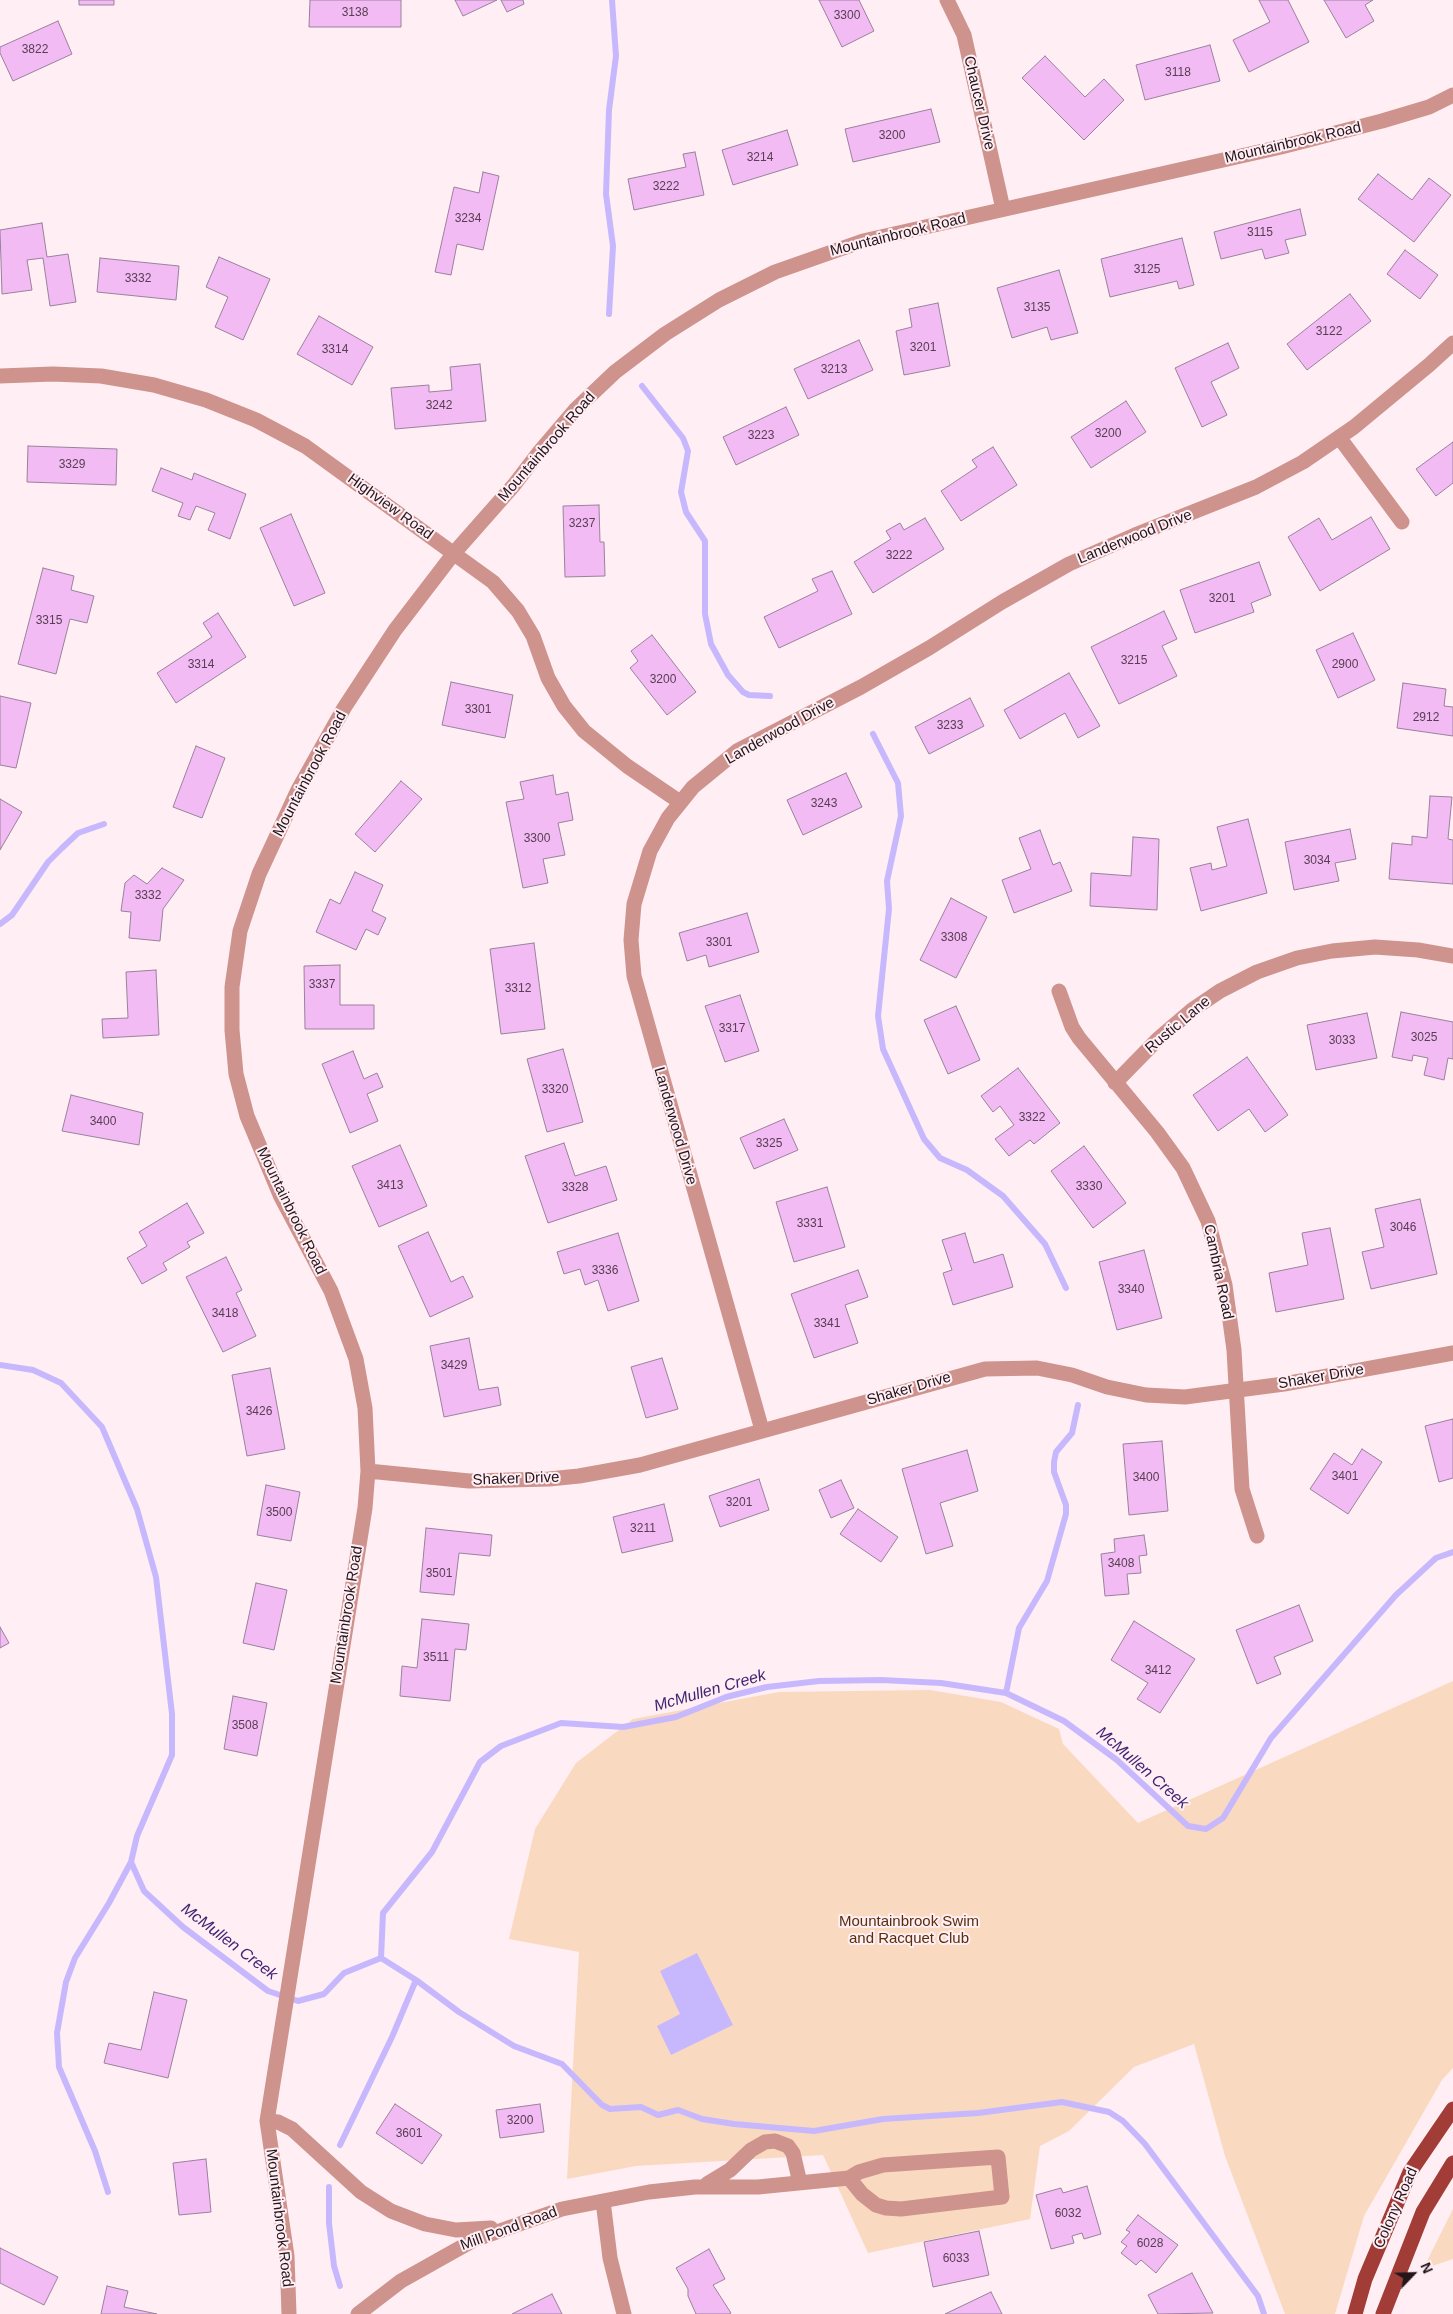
<!DOCTYPE html>
<style>
body{margin:0}
#map{position:relative;width:1453px;height:2314px;overflow:hidden;background:#ffeef4;font-family:Arial,sans-serif}
canvas{display:block}
.north{position:absolute;left:1388px;top:2249px;width:50px;height:50px;-webkit-text-stroke:4px #ffeef4;paint-order:stroke;rotate:66deg;font-size:14px;font-weight:700;line-height:20px;text-align:center;color:#23151a}
.north::after{content:'';display:block;margin:auto;width:18px;height:22px;background:#23151a;clip-path:polygon(50% 0,100% 100%,50% 72%,0 100%)}
</style>
<div id="map">
<canvas width="1453" height="2314"></canvas>
<div class="north">N</div>
</div>
<script>
const c = document.querySelector('canvas').getContext('2d');
c.lineJoin = 'round';
function fill(path, color) { c.fillStyle = color; c.fill(path, 'evenodd'); }
const toPath = rows => new Path2D(rows.map(r => 'M' + r).join(''));
function strokePath(path, color, width, dash) { c.strokeStyle = color; c.lineWidth = width; c.lineCap = dash ? 'butt' : 'round'; c.setLineDash(dash || []); c.stroke(path); }
function write(font, color, halo, rows, align = 'center') {
  c.font = font + ' Arial,sans-serif'; c.lineWidth = 4; c.setLineDash([]); c.textBaseline = 'middle'; c.strokeStyle = halo; c.fillStyle = color; for (const [text, x, y, turn = 0] of rows) {
    c.save(); c.translate(x, y); c.rotate((+turn || 0) * Math.PI / 180); c.textAlign = isNaN(turn) ? turn : align; if (halo) c.strokeText(text, 0, 0); c.fillText(text, 0, 0); c.restore();
  }
}
const green = toPath([
 [1453,1681,1453,2068,1442,2080,1364,2216,1335,2314,1285,2314,1225,2156,1194,2044,1134,2067,1069,2131,1040,2146,1030,2219,868,2253,823,2155,636,2166,567,2179,579,1952,509,1939,535,1829,576,1763,633,1719,779,1692,930,1690,1001,1702,1059,1729,1063,1744,1138,1823],
 [1453,2209,1453,2259,1423,2269]
]);
const water = toPath([
 [697,1953,733,2025,671,2055,657,2026,680,2014,660,1971]
]);
const stream = toPath([
 [609,314,613,246,606,194,609,110,616,56,612,0],
 [642,386,683,438,688,451,681,492,686,512,705,541,705,614,711,644,728,675,743,692,749,695,770,696],
 [873,734,898,783,901,816,887,881,889,909,878,1016,883,1049,924,1139,940,1158,967,1170,1003,1196,1045,1244,1066,1288],
 [0,924,12,915,48,862,62,848,78,833,104,824],
 [0,1365,33,1370,61,1383,102,1427,137,1509,156,1577,172,1714,172,1755,137,1836,131,1862,109,1903,75,1958,66,1982,57,2033,59,2067,95,2151,108,2192],
 [1006,1693,1019,1628,1047,1581,1066,1514,1066,1505,1054,1472,1054,1462,1056,1452,1072,1433,1078,1405],
 [131,1862,144,1891,183,1927,268,1991,298,2001,324,1994,344,1973,381,1958],
 [381,1958,383,1913,432,1852,480,1762,501,1746,561,1723,623,1727,676,1717,726,1697,767,1687,819,1681,881,1680,941,1683,1006,1693,1064,1721,1117,1760,1188,1826,1206,1829,1223,1818,1271,1738,1396,1595,1436,1558,1453,1552],
 [381,1958,416,1980,459,2012,514,2046,562,2064,602,2105,610,2109,641,2107,658,2115,678,2110,702,2119,734,2124,814,2131,883,2119,978,2113,1062,2102,1109,2112,1123,2121,1145,2144,1258,2296,1264,2314],
 [340,2145,392,2037,416,1980],
 [329,2187,329,2223,334,2266,340,2286]
]);
const building = toPath([
 [79,0,114,0,114,5,79,5,79,0],
 [310,0,401,0,401,27,309,27,310,0],
 [455,0,497,0,463,16,455,0],
 [501,0,523,0,524,4,507,12,501,0],
 [819,0,859,0,874,31,842,47,819,0],
 [1259,0,1288,0,1309,42,1249,72,1233,40,1270,22,1259,0],
 [1324,0,1373,0,1365,5,1374,21,1346,38,1324,0],
 [58,21,72,54,13,81,0,53,0,47,58,21],
 [1210,45,1220,81,1145,100,1136,65,1210,45],
 [1045,56,1085,97,1104,79,1124,100,1084,140,1022,78,1045,56],
 [931,109,940,142,853,162,845,129,931,109],
 [787,130,798,165,733,185,722,150,787,130],
 [695,152,704,195,634,210,628,179,686,167,683,154,695,152],
 [483,172,499,176,483,250,457,244,451,275,435,272,454,187,479,193,483,172],
 [1378,174,1412,200,1429,178,1451,195,1414,242,1358,199,1378,174],
 [1300,209,1306,235,1285,240,1289,253,1265,259,1262,249,1221,259,1214,232,1300,209],
 [42,223,47,257,68,254,76,302,50,306,43,258,27,260,32,290,2,294,0,230,42,223],
 [1182,238,1194,285,1179,289,1177,281,1110,297,1101,259,1182,238],
 [1405,250,1438,275,1420,299,1387,274,1405,250],
 [219,257,270,279,243,340,215,327,228,297,206,287,219,257],
 [100,258,179,266,176,300,97,292,100,258],
 [1059,270,1078,333,1051,340,1047,327,1012,338,997,288,1059,270],
 [1350,294,1371,321,1307,370,1287,344,1350,294],
 [938,303,950,366,904,375,896,331,912,327,909,309,938,303],
 [319,316,373,347,352,385,297,354,319,316],
 [859,340,873,370,808,399,794,369,859,340],
 [1228,343,1239,368,1211,382,1227,415,1202,427,1175,368,1228,343],
 [480,364,486,421,395,429,391,388,429,385,429,392,452,390,450,367,480,364],
 [1126,401,1146,432,1091,468,1071,437,1126,401],
 [786,407,799,435,736,465,723,437,786,407],
 [1453,442,1453,483,1436,496,1416,469,1453,442],
 [28,446,117,449,116,485,27,482,28,446],
 [993,447,1017,485,961,521,941,491,977,467,972,460,993,447],
 [161,468,192,480,194,473,246,494,230,539,208,530,215,513,196,506,190,520,178,516,183,503,152,491,161,468],
 [599,505,600,542,604,542,605,576,565,577,563,506,599,505],
 [291,514,325,593,294,606,260,528,291,514],
 [1371,517,1390,549,1320,591,1288,537,1319,518,1332,540,1371,517],
 [925,518,944,549,873,593,854,562,891,539,886,531,900,523,904,530,925,518],
 [1259,562,1271,595,1251,603,1254,612,1195,633,1180,590,1259,562],
 [43,568,74,576,71,590,94,596,87,623,70,619,56,674,18,664,43,568],
 [832,571,852,614,779,648,764,617,818,591,812,579,832,571],
 [1164,611,1177,639,1162,646,1177,676,1119,704,1091,647,1164,611],
 [218,613,246,657,176,703,157,673,212,637,203,623,218,613],
 [1353,633,1375,680,1338,698,1316,650,1353,633],
 [652,635,696,692,667,715,630,668,638,661,631,651,652,635],
 [1069,673,1100,726,1078,738,1065,713,1020,739,1004,710,1069,673],
 [451,682,513,695,505,738,442,725,451,682],
 [1403,683,1446,689,1444,706,1453,707,1453,736,1397,728,1403,683],
 [0,696,31,703,16,768,0,765,0,696],
 [970,698,984,726,929,754,915,727,970,698],
 [196,746,225,758,202,818,173,807,196,746],
 [846,773,862,807,803,835,787,800,846,773],
 [553,775,556,795,568,792,573,820,558,823,565,855,543,859,548,883,523,888,506,802,524,799,520,782,553,775],
 [401,781,422,799,375,852,355,834,401,781],
 [1430,796,1452,797,1448,839,1453,840,1453,884,1389,879,1392,843,1412,845,1412,836,1427,838,1430,796],
 [0,799,22,812,0,850,0,799],
 [1248,819,1267,893,1201,911,1190,868,1211,863,1212,870,1227,866,1217,827,1248,819],
 [1350,829,1356,859,1335,863,1339,881,1294,890,1285,842,1350,829],
 [1040,830,1053,865,1060,862,1072,891,1014,913,1002,880,1031,869,1019,838,1040,830],
 [1133,837,1159,839,1157,910,1090,906,1091,873,1131,876,1133,837],
 [162,868,184,880,163,909,160,941,129,938,131,912,121,911,125,883,134,875,147,884,162,868],
 [355,872,383,885,372,911,386,918,378,935,366,929,356,950,316,932,330,899,340,904,355,872],
 [951,898,987,917,956,978,920,960,951,898],
 [747,913,759,952,709,967,706,955,687,961,679,933,747,913],
 [534,943,545,1029,501,1034,490,949,534,943],
 [340,965,340,1005,374,1005,374,1029,305,1029,304,966,340,965],
 [156,970,159,1035,103,1038,102,1019,128,1018,126,972,156,970],
 [740,995,759,1051,725,1062,705,1006,740,995],
 [956,1006,980,1060,948,1074,924,1020,956,1006],
 [1401,1012,1453,1022,1453,1059,1448,1058,1444,1080,1424,1075,1428,1058,1413,1055,1412,1061,1392,1057,1401,1012],
 [1367,1013,1377,1058,1316,1070,1307,1025,1367,1013],
 [563,1049,583,1122,547,1132,527,1059,563,1049],
 [353,1051,364,1079,377,1073,383,1087,367,1094,378,1121,350,1133,322,1064,353,1051],
 [1247,1057,1288,1115,1265,1132,1249,1109,1218,1131,1193,1095,1247,1057],
 [1018,1068,1060,1123,1034,1144,1030,1140,1009,1156,995,1139,1014,1125,1000,1106,993,1112,981,1096,1018,1068],
 [71,1095,143,1113,139,1145,62,1131,71,1095],
 [784,1119,798,1150,754,1169,740,1138,784,1119],
 [564,1143,575,1176,606,1166,617,1200,548,1223,525,1156,564,1143],
 [400,1145,427,1206,379,1227,352,1166,400,1145],
 [1084,1146,1126,1203,1093,1228,1051,1171,1084,1146],
 [827,1187,845,1247,794,1262,776,1202,827,1187],
 [1420,1199,1437,1274,1371,1289,1362,1252,1384,1247,1375,1209,1420,1199],
 [187,1203,204,1233,187,1242,190,1247,163,1263,167,1270,142,1284,127,1258,147,1246,139,1232,187,1203],
 [1330,1228,1344,1299,1276,1312,1269,1273,1308,1265,1302,1233,1330,1228],
 [428,1232,451,1282,463,1276,473,1297,430,1317,398,1246,428,1232],
 [618,1233,639,1301,608,1311,598,1280,585,1285,580,1269,564,1274,557,1252,618,1233],
 [965,1233,974,1263,1003,1254,1013,1287,953,1305,943,1273,952,1270,942,1240,965,1233],
 [1144,1250,1162,1318,1117,1330,1099,1262,1144,1250],
 [226,1257,242,1290,236,1293,256,1336,223,1352,186,1277,226,1257],
 [858,1270,868,1297,845,1305,858,1343,814,1358,791,1294,858,1270],
 [469,1338,479,1390,498,1387,501,1405,444,1417,430,1346,469,1338],
 [662,1358,678,1409,646,1418,631,1367,662,1358],
 [270,1368,285,1449,247,1456,232,1375,270,1368],
 [1453,1419,1453,1478,1439,1482,1425,1426,1453,1419],
 [1162,1441,1168,1511,1129,1515,1123,1444,1162,1441],
 [1362,1449,1382,1462,1348,1514,1310,1489,1334,1453,1352,1465,1362,1449],
 [967,1450,978,1491,940,1503,953,1546,926,1554,902,1469,967,1450],
 [759,1479,769,1510,720,1527,709,1496,759,1479],
 [841,1480,854,1508,831,1518,819,1490,841,1480],
 [266,1485,300,1492,291,1541,257,1535,266,1485],
 [664,1504,673,1541,622,1553,613,1517,664,1504],
 [858,1509,898,1537,881,1562,840,1534,858,1509],
 [426,1528,492,1535,490,1556,459,1553,454,1595,420,1592,426,1528],
 [1144,1535,1147,1555,1139,1556,1141,1573,1127,1574,1129,1594,1105,1596,1101,1554,1115,1552,1114,1539,1144,1535],
 [256,1583,287,1590,274,1650,243,1643,256,1583],
 [1299,1605,1313,1641,1274,1657,1281,1674,1257,1684,1236,1630,1299,1605],
 [422,1619,469,1624,466,1650,455,1649,450,1701,400,1696,402,1666,417,1668,422,1619],
 [1134,1621,1195,1659,1160,1713,1137,1699,1148,1683,1111,1660,1134,1621],
 [0,1627,9,1643,0,1648,0,1627],
 [233,1696,267,1703,257,1756,224,1749,233,1696],
 [154,1992,187,2000,168,2078,104,2063,109,2043,141,2050,154,1992],
 [395,2104,442,2135,422,2164,376,2133,395,2104],
 [540,2104,544,2132,500,2138,496,2110,540,2104],
 [206,2159,211,2212,179,2215,173,2163,206,2159],
 [1087,2186,1101,2234,1084,2239,1082,2233,1072,2236,1074,2243,1051,2249,1036,2195,1061,2188,1063,2193,1087,2186],
 [1138,2215,1178,2245,1156,2273,1141,2260,1136,2265,1121,2253,1127,2246,1121,2242,1130,2232,1126,2230,1138,2215],
 [979,2231,989,2275,933,2287,924,2242,979,2231],
 [0,2248,58,2277,44,2305,0,2283,0,2248],
 [709,2249,725,2279,713,2285,731,2313,729,2314,696,2314,688,2296,688,2289,676,2268,709,2249],
 [1192,2273,1213,2313,1158,2314,1148,2295,1192,2273],
 [107,2286,128,2291,124,2307,157,2314,101,2314,107,2286],
 [991,2292,1002,2314,945,2314,991,2292],
 [552,2294,562,2314,512,2314,552,2294]
]);
const minor = toPath([
 [947,0,964,35,1003,209],
 [0,376,53,374,101,376,154,385,206,400,256,420,305,446,493,582,518,611,533,636,548,678,564,706,584,731,627,766,680,802],
 [1339,437,1402,522],
 [1059,991,1072,1027,1079,1038,1157,1132,1183,1168,1208,1221,1225,1285,1234,1350,1242,1489,1257,1536],
 [1115,1083,1158,1039,1192,1010,1220,991,1257,972,1297,958,1332,951,1375,947,1418,950,1453,956],
 [762,1430,634,976,631,940,634,904,650,851,668,818,693,787,737,751,861,687,929,648,1002,602,1069,564,1135,535,1256,487,1303,462,1354,427,1429,365,1453,343],
 [368,1471,469,1481,549,1479,579,1476,640,1465,985,1369,1037,1368,1072,1375,1107,1387,1146,1395,1185,1397,1284,1384,1453,1353],
 [267,2121,278,2122,292,2129,361,2192,391,2211,425,2224,456,2230,491,2228],
 [707,2184,730,2170,751,2150,765,2142,775,2141,788,2146,793,2153,800,2183],
 [603,2201,610,2258,624,2314],
 [289,2314,287,2256,267,2121,365,1508,368,1471,365,1408,356,1359,331,1291,281,1197,247,1116,236,1074,232,1030,232,987,240,931,259,874,298,790,344,708,395,630,454,553,514,485,540,451,575,410,615,372,665,334,719,300,775,272,863,241,1281,147,1382,121,1429,107,1453,95],
 [358,2314,401,2281,474,2240,562,2209,649,2192,695,2187,758,2187,849,2178,862,2194,876,2205,886,2208,901,2209,1002,2197,998,2157,883,2165,859,2172,849,2178]
]);
const major = toPath([
 [1355,2314,1365,2279,1410,2172,1453,2109],
 [1383,2314,1423,2212,1453,2163]
]);
const numberNames = [
 ["3138",355,13],
 ["3300",847,16],
 ["3822",35,50],
 ["3118",1178,73],
 ["3200",892,136],
 ["3214",760,158],
 ["3222",666,187],
 ["3234",468,219],
 ["3115",1260,233],
 ["3125",1147,270],
 ["3332",138,279],
 ["3135",1037,308],
 ["3122",1329,332],
 ["3201",923,348],
 ["3314",335,350],
 ["3213",834,370],
 ["3242",439,406],
 ["3200",1108,434],
 ["3223",761,436],
 ["3329",72,465],
 ["3237",582,524],
 ["3222",899,556],
 ["3201",1222,599],
 ["3315",49,621],
 ["3215",1134,661],
 ["3314",201,665],
 ["2900",1345,665],
 ["3200",663,680],
 ["3301",478,710],
 ["2912",1426,718],
 ["3233",950,726],
 ["3243",824,804],
 ["3300",537,839],
 ["3034",1317,861],
 ["3332",148,896],
 ["3308",954,938],
 ["3301",719,943],
 ["3337",322,985],
 ["3312",518,989],
 ["3317",732,1029],
 ["3025",1424,1038],
 ["3033",1342,1041],
 ["3320",555,1090],
 ["3322",1032,1118],
 ["3400",103,1122],
 ["3325",769,1144],
 ["3413",390,1186],
 ["3330",1089,1187],
 ["3328",575,1188],
 ["3331",810,1224],
 ["3046",1403,1228],
 ["3336",605,1271],
 ["3340",1131,1290],
 ["3418",225,1314],
 ["3341",827,1324],
 ["3429",454,1366],
 ["3426",259,1412],
 ["3401",1345,1477],
 ["3400",1146,1478],
 ["3201",739,1503],
 ["3500",279,1513],
 ["3211",643,1529],
 ["3408",1121,1564],
 ["3501",439,1574],
 ["3511",436,1658],
 ["3412",1158,1671],
 ["3508",245,1726],
 ["3200",520,2121],
 ["3601",409,2134],
 ["6032",1068,2214],
 ["6028",1150,2244],
 ["6033",956,2259]
];
const streetNames = [
 ["Chaucer Drive",979,103,77],
 ["Mountainbrook Road",1293,143,-13],
 ["Mountainbrook Road",898,235,-14],
 ["Mountainbrook Road",547,447,-49],
 ["Highview Road",390,507,36],
 ["Landerwood Drive",1135,537,-22],
 ["Landerwood Drive",780,731,-29],
 ["Mountainbrook Road",310,774,-62],
 ["Rustic Lane",1178,1025,-40],
 ["Landerwood Drive",675,1126,74],
 ["Mountainbrook Road",291,1211,64],
 ["Cambria Road",1218,1272,78],
 ["Shaker Drive",1321,1377,-10],
 ["Shaker Drive",909,1389,-16],
 ["Shaker Drive",516,1479,-2],
 ["Mountainbrook Road",347,1615,-81],
 ["Colony Road",1396,2208,-66],
 ["Mountainbrook Road",279,2218,83],
 ["Mill Pond Road",509,2229,-20]
];
const parkNames = [
 ["Mountainbrook Swim",909,1922],
 ["and Racquet Club",909,1939]
];
const waterNames = [
 ["McMullen Creek",710,1691,-16],
 ["McMullen Creek",1142,1768,41],
 ["McMullen Creek",229,1942,37]
];
fill(green, '#fad9c1');
fill(water, '#c7b8fe');
strokePath(stream, '#c7b8fe', 6);
fill(building, '#f2bbf4');
strokePath(building, '#9a819b', 1);
strokePath(minor, '#cd938c', 15);
strokePath(major, '#a13d36', 15);
write('12px', '#573e50', null, numberNames);
write('15px', '#23151a', '#ffeef4', streetNames);
write('15px', '#582f09', '#ffeef4', parkNames);
write('italic 16px', '#3f2573', '#ffeef4', waterNames);
</script>
